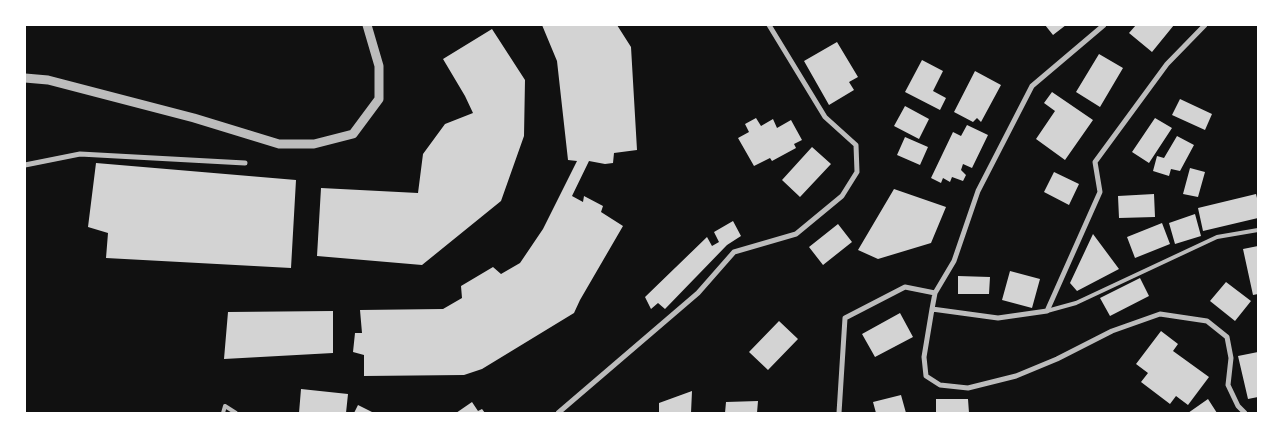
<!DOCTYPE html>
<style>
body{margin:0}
#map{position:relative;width:1283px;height:438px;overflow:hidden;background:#111;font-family:Jost,sans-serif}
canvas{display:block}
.frame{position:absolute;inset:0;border:26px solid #fff;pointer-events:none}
</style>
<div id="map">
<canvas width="1283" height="438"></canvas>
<div class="frame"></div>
</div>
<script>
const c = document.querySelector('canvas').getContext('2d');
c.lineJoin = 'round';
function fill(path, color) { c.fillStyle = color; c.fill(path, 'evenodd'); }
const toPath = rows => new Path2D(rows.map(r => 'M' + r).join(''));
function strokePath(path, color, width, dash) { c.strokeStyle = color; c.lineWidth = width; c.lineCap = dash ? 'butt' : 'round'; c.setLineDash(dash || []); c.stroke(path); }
const building = toPath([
 [542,25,617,25,631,47,637,150,614,153,613,163,605,164,589,161,572,196,583,202,584,196,603,206,601,212,623,226,580,300,574,313,482,369,464,375,364,376,364,355,353,352,355,333,362,333,360,310,443,309,462,298,461,286,493,267,501,274,520,263,543,229,577,161,568,160,557,61],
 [1045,25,1066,25,1053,35],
 [1136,25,1174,25,1152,52,1129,33],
 [492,29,525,80,524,136,501,201,422,265,317,256,321,188,418,193,423,154,445,124,473,113,465,96,443,59],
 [837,42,858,77,849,82,854,90,829,105,804,61],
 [1099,54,1123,68,1100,107,1076,92],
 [922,60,943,71,933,91,946,98,940,110,905,92],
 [975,71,1001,85,981,122,977,118,973,122,954,112],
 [1052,92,1093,120,1065,160,1036,139,1055,111,1044,103],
 [1180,99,1212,114,1205,130,1172,115],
 [905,106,929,119,919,139,894,126],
 [756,118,761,126,773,119,777,128,791,120,802,140,794,144,796,148,772,161,770,158,754,166,738,138,749,132,745,124],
 [1155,118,1172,128,1149,163,1132,152],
 [967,125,988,135,972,168,963,164,961,170,966,175,963,181,952,177,950,182,943,178,941,183,931,178,953,132,961,136],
 [1177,136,1194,145,1180,171,1171,169,1169,176,1153,171,1157,156,1164,158],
 [905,137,928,147,920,165,897,155],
 [812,147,831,164,800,197,782,180],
 [96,163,296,180,291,268,106,258,108,233,88,227],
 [1190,168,1205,172,1198,197,1183,194],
 [1054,172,1079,184,1069,205,1044,192],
 [894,189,946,207,931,243,878,259,858,250],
 [1154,194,1155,217,1119,218,1118,196],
 [1256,194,1258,202,1258,218,1203,231,1198,208],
 [1195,214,1201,236,1175,244,1169,223],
 [733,221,741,236,727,245,665,309,658,303,651,309,645,297,707,237,712,246,719,242,714,232],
 [1162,223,1170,244,1135,258,1127,237],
 [838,224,852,242,823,265,809,247],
 [1093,234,1119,269,1077,291,1070,283],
 [1258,246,1258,294,1253,295,1243,249],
 [1010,271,1040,279,1032,308,1002,300],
 [958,276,990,277,989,294,958,294],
 [1140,278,1149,296,1110,316,1100,298],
 [1226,282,1251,301,1235,321,1210,301],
 [333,311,333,353,224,359,228,312],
 [900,313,913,337,875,357,862,334],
 [779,321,798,339,768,370,749,352],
 [1161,331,1178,344,1173,351,1209,377,1188,405,1176,396,1170,404,1141,382,1148,373,1136,364],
 [1258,352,1258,397,1248,399,1238,356],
 [301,389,348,394,346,413,299,413],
 [692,391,691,413,659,413,659,403],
 [901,395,906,413,876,413,873,402],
 [936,399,968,399,969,413,936,413],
 [1208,399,1217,413,1188,413],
 [758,401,757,413,725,413,726,402],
 [472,402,478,411,482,409,485,413,456,413],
 [358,405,374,413,354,413]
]);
const service = toPath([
 [1047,311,1076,303,1217,237,1258,230],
 [223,413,225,406,236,413]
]);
const minor = toPath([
 [1205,25,1167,64,1095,162,1100,192,1047,311,998,318,932,309,924,357,926,376,940,385,968,388,1016,376,1057,359,1112,331,1160,314,1207,321,1227,337,1231,358,1228,385,1238,406,1245,413],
 [25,165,80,154,245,163],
 [932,309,935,293,954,261,978,191,1032,86,1104,25],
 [558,413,698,293,734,252,796,234,842,196,857,172,856,145,825,117,769,25],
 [839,413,845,318,905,287,935,293]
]);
const tertiary = toPath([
 [25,78,48,80,194,118,279,144,314,144,353,134,379,99,379,66,367,25]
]);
fill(building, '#d3d3d3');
strokePath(service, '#bcbcbc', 4);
strokePath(minor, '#bcbcbc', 5);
strokePath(tertiary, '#bcbcbc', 9);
</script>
